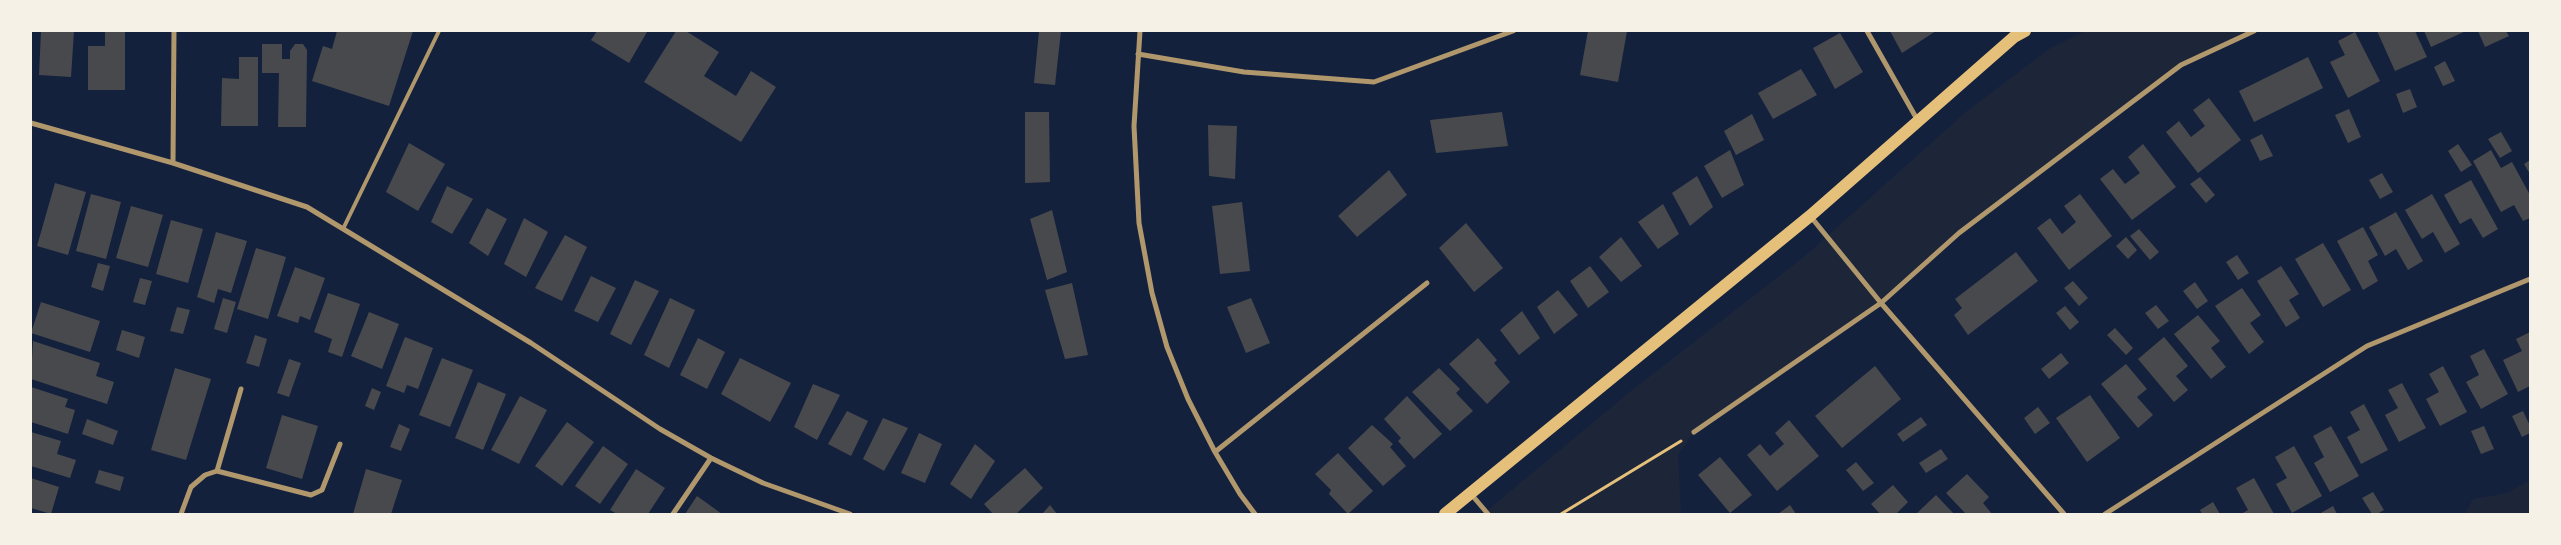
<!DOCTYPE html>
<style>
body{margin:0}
#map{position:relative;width:2561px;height:545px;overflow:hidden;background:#14213d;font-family:Ubuntu,sans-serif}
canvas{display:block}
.frame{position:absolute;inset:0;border:32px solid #f6f1e7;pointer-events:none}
</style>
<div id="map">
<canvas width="2561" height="545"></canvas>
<div class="frame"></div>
</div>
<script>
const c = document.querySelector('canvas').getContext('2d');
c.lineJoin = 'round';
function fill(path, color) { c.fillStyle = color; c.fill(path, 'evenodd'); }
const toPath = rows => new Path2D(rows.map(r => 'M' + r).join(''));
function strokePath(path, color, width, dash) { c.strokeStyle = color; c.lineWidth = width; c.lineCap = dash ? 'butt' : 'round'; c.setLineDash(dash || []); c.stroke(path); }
const green = toPath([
 [2085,31,2254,31,2181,65,1959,233,1881,303,1694,432,1678,455,1681,514,1483,514,1632,390,1805,256,1967,111,2049,49],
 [2530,480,2530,514,2465,514,2473,499,2507,493]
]);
const building = toPath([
 [41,31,74,31,71,77,39,75],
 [105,31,125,31,125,90,88,90,88,46,105,46],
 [337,31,413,31,389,106,312,81,323,46,332,49],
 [597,31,645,31,647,32,629,63,591,40],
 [676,31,686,31,719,52,704,76,736,96,751,71,776,87,741,142,644,82],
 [1039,31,1061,31,1055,85,1034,83],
 [1588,31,1627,31,1618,82,1580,75],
 [1890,31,1936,31,1902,53],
 [2377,31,2415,31,2427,57,2395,71],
 [2424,31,2466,31,2431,47],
 [2478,31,2506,31,2509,36,2485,47],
 [2355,32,2380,81,2348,98,2330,62,2345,55,2338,41],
 [1840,33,1863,72,1835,89,1813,48],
 [262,44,282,44,282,59,290,59,290,51,295,44,303,44,307,50,306,127,278,127,279,73,262,73],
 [239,57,258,57,258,126,221,126,222,78,239,79],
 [2308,57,2323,88,2254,122,2239,91],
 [2445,61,2455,81,2443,86,2434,67],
 [1801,69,1817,95,1773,119,1758,93],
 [2410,89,2417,107,2403,113,2396,94],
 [2209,98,2241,140,2198,173,2166,132,2179,121,2191,137,2205,126,2193,110],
 [2349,109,2361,137,2348,143,2335,115],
 [1025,112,1049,112,1050,182,1025,183],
 [1502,112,1508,146,1436,153,1430,120],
 [1752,114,1764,140,1736,155,1724,131],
 [1208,125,1237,126,1235,179,1209,176],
 [2501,132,2512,151,2500,158,2488,139],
 [2262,134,2273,156,2260,161,2250,140],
 [409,143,445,164,418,211,386,192],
 [2143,144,2176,187,2132,220,2100,179,2113,169,2125,184,2140,173,2128,157],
 [2458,144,2472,165,2461,172,2448,151],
 [1730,150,1744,185,1722,198,1704,166],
 [2491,150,2501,168,2512,162,2530,195,2530,218,2523,221,2514,205,2501,212,2473,161],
 [2530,160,2530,174,2524,164],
 [1389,170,1407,195,1357,237,1338,216],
 [2382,173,2393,192,2380,199,2369,180],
 [1697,176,1713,207,1690,226,1672,193],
 [2200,177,2215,195,2206,203,2190,184],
 [2471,180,2498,229,2483,238,2471,218,2460,224,2444,195],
 [55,183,86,192,68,255,37,246],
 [447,186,473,199,452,234,431,222],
 [91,194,121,202,106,259,76,251],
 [2080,194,2112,236,2069,270,2037,228,2050,218,2062,234,2076,222,2064,206],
 [2432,194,2460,244,2445,253,2433,232,2422,239,2405,210],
 [1242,202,1250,271,1220,274,1212,206],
 [1663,204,1679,234,1658,249,1638,222],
 [131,206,163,215,148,267,116,258],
 [487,208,507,219,488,256,469,243],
 [1052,210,1067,272,1047,280,1030,219],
 [2396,212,2423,261,2408,270,2396,249,2385,256,2369,227],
 [524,218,548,232,526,277,504,264],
 [171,220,203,229,188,283,156,274],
 [1466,223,1503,268,1474,292,1439,248],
 [2363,227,2378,255,2368,261,2378,281,2363,290,2337,241],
 [2139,229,2159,252,2150,260,2130,236],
 [216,232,247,241,231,293,218,289,214,303,197,297],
 [565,235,587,247,562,301,535,288],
 [1621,237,1642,266,1621,282,1599,257],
 [2126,237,2137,250,2128,259,2116,246],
 [2323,243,2351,290,2323,307,2295,259],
 [256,248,286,257,268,319,237,309],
 [2016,252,2038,281,1968,335,1954,315,1962,308,1955,299],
 [2237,255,2249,273,2238,280,2226,262],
 [98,263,110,266,103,291,91,287],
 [1590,266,1609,292,1588,308,1570,281],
 [2281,266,2299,294,2289,300,2300,318,2286,327,2257,281],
 [295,267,325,278,310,320,300,316,298,323,277,316],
 [591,276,616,288,598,322,574,311],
 [140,278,152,281,145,305,133,302],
 [635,280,659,291,631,345,610,334],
 [2073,281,2088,298,2079,306,2064,288],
 [2195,282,2208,301,2197,309,2183,291],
 [1072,283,1088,355,1065,359,1045,290],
 [2242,288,2261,315,2250,323,2264,342,2249,354,2215,306],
 [1558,290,1578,315,1554,334,1537,307],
 [328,293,360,304,342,357,328,352,332,339,314,332],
 [223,298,236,302,227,333,214,329],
 [670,298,695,310,669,368,644,355],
 [1251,298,1270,343,1246,353,1227,307],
 [41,302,100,321,90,352,31,333],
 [2156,305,2169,321,2158,329,2145,313],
 [2065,306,2079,322,2070,330,2056,313],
 [177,307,190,310,183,334,170,331],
 [1522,311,1540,338,1519,355,1500,330],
 [369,312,399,324,382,369,351,356],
 [2198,315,2220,341,2211,348,2226,367,2211,379,2174,334],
 [2115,328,2133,348,2126,355,2107,335],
 [122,330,145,337,139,358,116,350],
 [2530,332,2530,386,2518,392,2503,360,2522,351,2516,339],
 [255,335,267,339,259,367,246,363],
 [405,337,433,348,418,389,407,385,404,393,386,386],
 [2164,337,2188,366,2176,376,2188,390,2174,402,2138,359],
 [698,338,725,352,707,389,680,375],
 [1478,338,1497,360,1494,363,1510,382,1487,404,1449,364],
 [33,341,100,363,96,376,114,382,107,404,31,379],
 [2484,349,2508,394,2481,409,2466,382,2479,375,2470,356],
 [2061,353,2069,363,2049,379,2041,369],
 [442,358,473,370,450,427,419,415],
 [740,358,791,383,770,422,721,394],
 [289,359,301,363,289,397,277,393],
 [2126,364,2147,389,2137,397,2153,415,2138,428,2101,384],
 [1875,366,1901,399,1842,448,1815,416],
 [2443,366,2467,412,2440,426,2426,399,2439,392,2429,374],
 [175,368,211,379,186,460,151,450],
 [1439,368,1460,389,1456,393,1473,411,1450,431,1412,392],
 [478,382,506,394,483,450,455,438],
 [2402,383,2426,428,2399,442,2385,415,2398,408,2388,390],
 [813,384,840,395,817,440,794,427],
 [31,387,68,399,65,407,75,410,68,434,31,422],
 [372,388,381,392,374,410,365,406],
 [2090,395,2120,438,2087,462,2056,418],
 [520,396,547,410,519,464,491,450],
 [1407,396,1442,434,1414,459,1398,441,1401,438,1384,419],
 [2364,404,2388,450,2361,464,2347,437,2360,430,2350,412],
 [2038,407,2050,423,2035,434,2024,418],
 [847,411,868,421,851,456,828,444],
 [2523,411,2530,426,2530,433,2522,437,2512,416],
 [282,415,318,426,302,479,266,468],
 [1921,417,1927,425,1903,442,1897,434],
 [883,418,908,428,884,471,863,459],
 [87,419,118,431,113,445,82,434],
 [1789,420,1819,456,1777,491,1747,455,1760,444,1770,456,1784,444,1775,433],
 [567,422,594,442,562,486,535,466],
 [399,424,410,429,401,451,390,447],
 [1372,425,1393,444,1390,447,1406,466,1383,486,1348,448],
 [2331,426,2359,476,2330,492,2314,463,2324,457,2313,436],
 [2484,426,2494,449,2481,454,2471,431],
 [31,432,61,441,57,454,76,460,70,478,31,466],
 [919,433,942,444,925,483,901,473],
 [975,444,995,461,971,499,950,484],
 [603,446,628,464,600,504,575,486],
 [2294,446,2322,496,2292,513,2276,484,2287,478,2275,457],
 [1941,449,1948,459,1926,473,1919,463],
 [1338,453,1373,491,1348,514,1329,494,1331,490,1315,474],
 [1720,457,1752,495,1730,513,1698,475],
 [1856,462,1874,483,1863,491,1846,470],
 [1025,468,1043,488,1016,514,993,514,984,504],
 [366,469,402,480,391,514,353,514],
 [636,469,665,488,648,514,617,514,610,510],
 [99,470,124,477,120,491,95,483],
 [1967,474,1989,497,1983,503,1992,514,1966,514,1946,493],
 [31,478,59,487,51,514,31,508],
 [2254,478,2274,514,2241,514,2248,510,2236,488],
 [1893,485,1908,502,1896,514,1880,514,1871,504],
 [2373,492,2384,510,2377,514,2372,514,2362,498],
 [1936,495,1954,514,1916,514],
 [697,496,722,514,685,514],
 [2213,502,2220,514,2202,514,2200,510],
 [1050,505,1057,514,1042,514],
 [1790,505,1796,514,1778,514],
 [2333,506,2337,514,2319,514]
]);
const path = toPath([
 [1561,514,1681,441]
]);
const service = toPath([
 [343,229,439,31]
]);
const minor = toPath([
 [1140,31,1134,126,1139,223,1152,293,1167,347,1188,399,1215,452,1240,494,1255,514],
 [1867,31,1918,121],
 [1138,54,1244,72,1374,82,1513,31],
 [31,123,173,163,307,207,531,343,660,429,711,458,763,483,850,514],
 [173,163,174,31],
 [1811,217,1881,303,2064,514],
 [1694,432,1881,303,1959,233,2181,65,2254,31],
 [1215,452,1427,283],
 [217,471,311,495,322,490,340,444],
 [1471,494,1488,514],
 [181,514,191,487,205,475,217,471,241,389],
 [673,514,711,458],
 [2105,514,2367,346,2530,279]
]);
const primary = toPath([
 [1445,514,1810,216,2014,37,2025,31]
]);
fill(green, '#1d2539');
fill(building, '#48494c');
strokePath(path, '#e5c07b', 3);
strokePath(service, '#b1986c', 4);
strokePath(minor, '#b1986c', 5);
strokePath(primary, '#e5c07b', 12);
</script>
